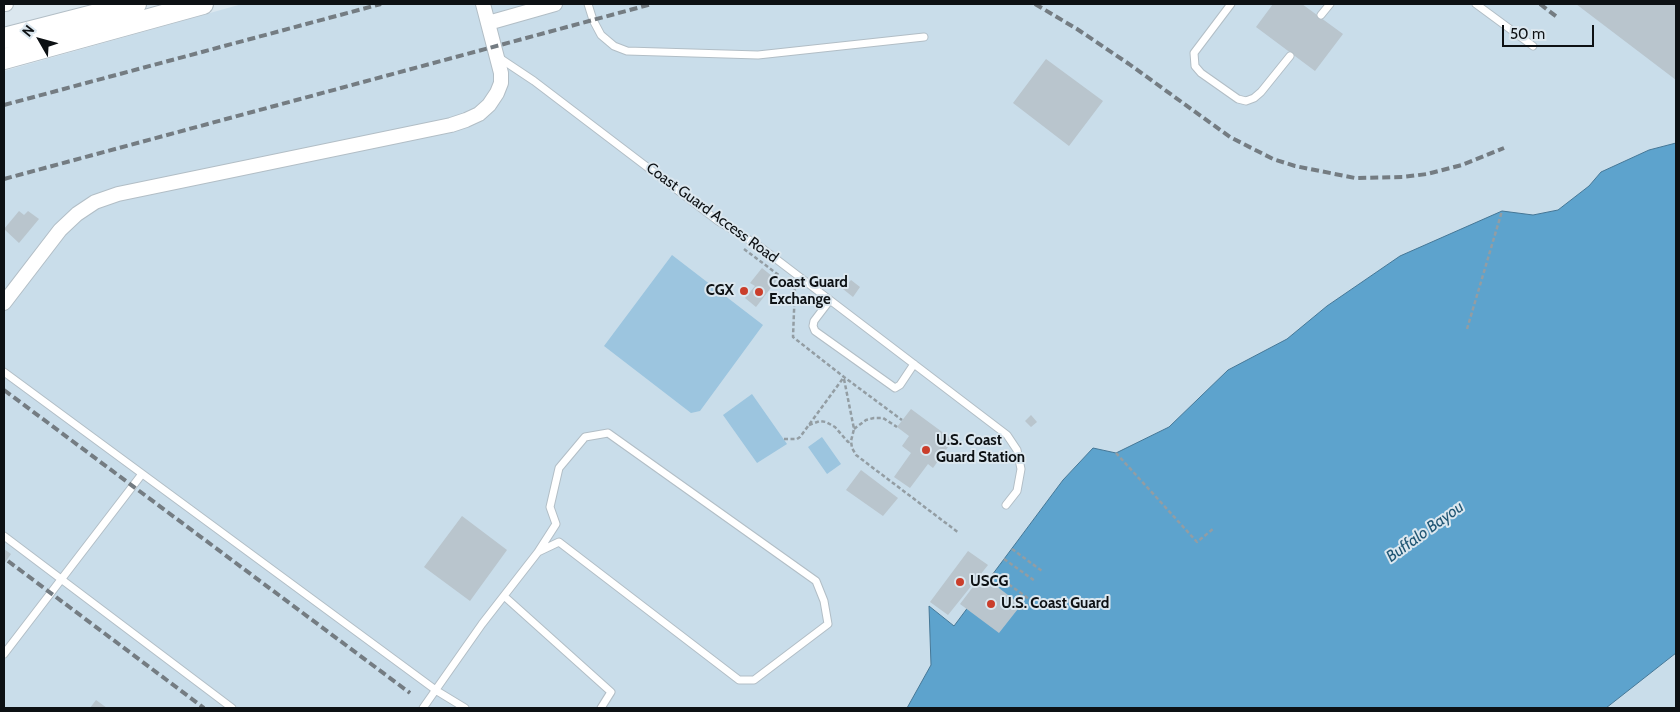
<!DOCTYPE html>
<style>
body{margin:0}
#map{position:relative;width:1680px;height:712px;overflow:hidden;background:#dbe7ef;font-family:Cabin,sans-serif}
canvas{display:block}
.frame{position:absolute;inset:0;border:5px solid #0d1114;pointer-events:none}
.north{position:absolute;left:15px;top:15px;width:50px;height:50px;-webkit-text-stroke:4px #dbe7ef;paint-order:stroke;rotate:308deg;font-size:14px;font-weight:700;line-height:20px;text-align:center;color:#0d1114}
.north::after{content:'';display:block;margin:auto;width:18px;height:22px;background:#0d1114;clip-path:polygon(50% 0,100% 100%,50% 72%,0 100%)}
.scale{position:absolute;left:1502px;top:25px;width:92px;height:22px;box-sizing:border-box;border:2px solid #0d1114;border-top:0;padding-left:6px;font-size:15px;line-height:18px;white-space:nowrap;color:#0d1114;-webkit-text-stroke:4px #dbe7ef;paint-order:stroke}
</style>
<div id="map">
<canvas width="1680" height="712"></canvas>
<div class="frame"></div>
<div class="north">N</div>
<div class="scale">50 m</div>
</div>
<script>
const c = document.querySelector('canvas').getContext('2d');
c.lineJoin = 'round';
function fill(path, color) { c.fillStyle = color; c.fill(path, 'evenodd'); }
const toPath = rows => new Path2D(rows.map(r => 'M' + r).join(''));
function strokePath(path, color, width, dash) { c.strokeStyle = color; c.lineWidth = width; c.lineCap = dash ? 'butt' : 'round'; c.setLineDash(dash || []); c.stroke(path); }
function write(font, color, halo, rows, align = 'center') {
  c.font = font + ' Cabin,sans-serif'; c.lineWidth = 4; c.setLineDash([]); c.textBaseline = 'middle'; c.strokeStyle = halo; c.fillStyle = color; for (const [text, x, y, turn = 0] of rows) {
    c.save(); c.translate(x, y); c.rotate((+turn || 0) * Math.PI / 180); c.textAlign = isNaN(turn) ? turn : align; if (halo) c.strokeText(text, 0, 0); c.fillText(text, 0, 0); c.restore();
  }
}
const built = toPath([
 [242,4,1676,4,1676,143,1649,150,1601,172,1589,186,1558,210,1533,215,1400,256,1327,306,1287,339,1228,370,1169,427,1116,453,1093,448,1062,481,954,626,929,606,931,665,907,708,4,708,4,71],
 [1676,653,1676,708,1606,708,1616,700]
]);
const green = toPath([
 [672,255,763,325,700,411,691,413,604,346],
 [752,394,787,444,757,463,723,415],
 [822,437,841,464,827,474,808,447]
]);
const water = toPath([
 [1676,143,1676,653,1606,708,907,708,931,665,929,606,954,626,1063,480,1093,448,1116,453,1169,427,1228,370,1287,339,1327,306,1400,256,1502,211,1533,215,1558,210,1589,186,1601,172,1649,150,1676,143]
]);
const building = toPath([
 [1273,4,1302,4,1343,34,1315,71,1256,27],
 [1576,4,1676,4,1676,80],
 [1046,59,1103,101,1069,146,1013,103],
 [19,211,24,215,28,211,39,219,19,243,4,229],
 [762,268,777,280,756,307,745,298,755,286,750,283],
 [851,280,860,287,853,297,843,289],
 [911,409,953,440,933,468,928,464,910,488,894,477,911,453,902,446,909,436,897,427],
 [1031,415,1037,422,1031,427,1025,421],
 [861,470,898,498,883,516,846,490],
 [462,516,507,550,470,601,424,567],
 [4,549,11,554,4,564],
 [968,551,988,565,948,615,930,602],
 [982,575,1021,605,999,633,960,604],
 [96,700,107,708,90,708]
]);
const path = toPath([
 [744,249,780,276],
 [792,285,795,286,793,337,844,377,902,420],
 [1467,329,1502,211],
 [844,379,854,429,851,441,852,448,856,455,959,533],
 [809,425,820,421,826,422,835,427,848,442,851,441],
 [854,429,866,420,874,418,883,418,897,427],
 [784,439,797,439,800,437,844,377],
 [1116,453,1197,542,1213,529],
 [1012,549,1042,571],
 [1004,559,1035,581],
 [993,573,1029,599]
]);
const service = toPath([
 [588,4,593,20,601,35,614,46,627,51,758,55,924,37],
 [1231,4,1194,53,1195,66,1201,73,1238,99,1246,101,1254,98,1261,92,1290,56],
 [1476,4,1533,46],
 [1321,15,1330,4],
 [498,57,534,81,718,221,759,246,1007,435,1017,450,1021,469,1017,491,1006,505],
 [830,300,814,321,813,326,815,331,895,388,900,385,914,364],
 [4,372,437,691,465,708],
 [4,536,232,708],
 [504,596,611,692,601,708],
 [4,654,142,474],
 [423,708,482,624,538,552,559,542,739,680,754,680,828,624,824,601,816,581,608,433,585,437,559,468,550,507,556,524,538,552]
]);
const minor = toPath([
 [4,4,6,4],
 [488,23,555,4],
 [4,303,60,230,77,214,95,202,118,194,451,125,466,120,479,114,489,105,497,93,501,83,501,73,483,4]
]);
const secondary = toPath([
 [4,38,136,4],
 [4,59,203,4]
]);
const rail = toPath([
 [1035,4,1077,29,1129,64,1230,137,1273,159,1295,166,1355,178,1403,177,1427,174,1462,165,1504,148],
 [1540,4,1557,17],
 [4,105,381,4],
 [4,179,652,4],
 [4,390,410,693],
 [8,561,204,708]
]);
const markers = [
 [744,291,5,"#ca3e2b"],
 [759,292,5,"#ca3e2b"],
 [926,450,5,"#ca3e2b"],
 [960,582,5,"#ca3e2b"],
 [991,604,5,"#ca3e2b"]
];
const streetNames = [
 ["Coast Guard Access Road",712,213,36]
];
const poiNames = [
 ["Coast Guard",769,283],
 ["Exchange",769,300],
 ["CGX",734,291,"right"],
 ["U.S. Coast",936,441],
 ["Guard Station",936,458],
 ["USCG",970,582],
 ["U.S. Coast Guard",1001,604]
];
const waterNames = [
 ["Buffalo Bayou",1425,532,-36]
];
fill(built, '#c9ddea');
fill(green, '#9cc5df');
fill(water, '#5da3cd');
strokePath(water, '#457796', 1);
fill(building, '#b9c5cd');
strokePath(service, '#b2bec6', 9);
strokePath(minor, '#b2bec6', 16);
strokePath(secondary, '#b2bec6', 22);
strokePath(path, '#939da3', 2.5, [4, 2.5]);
strokePath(service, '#fff', 7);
strokePath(minor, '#fff', 14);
strokePath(secondary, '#fff', 20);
strokePath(rail, '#747c82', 4, [8, 4]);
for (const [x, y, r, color] of markers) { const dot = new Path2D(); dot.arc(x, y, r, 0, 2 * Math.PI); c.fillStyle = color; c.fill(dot); strokePath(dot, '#dbe7ef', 2); }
write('15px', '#0d1114', '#dbe7ef', streetNames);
write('bold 15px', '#0d1114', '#dbe7ef', poiNames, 'left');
write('italic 16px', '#205674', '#dbe7ef', waterNames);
</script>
